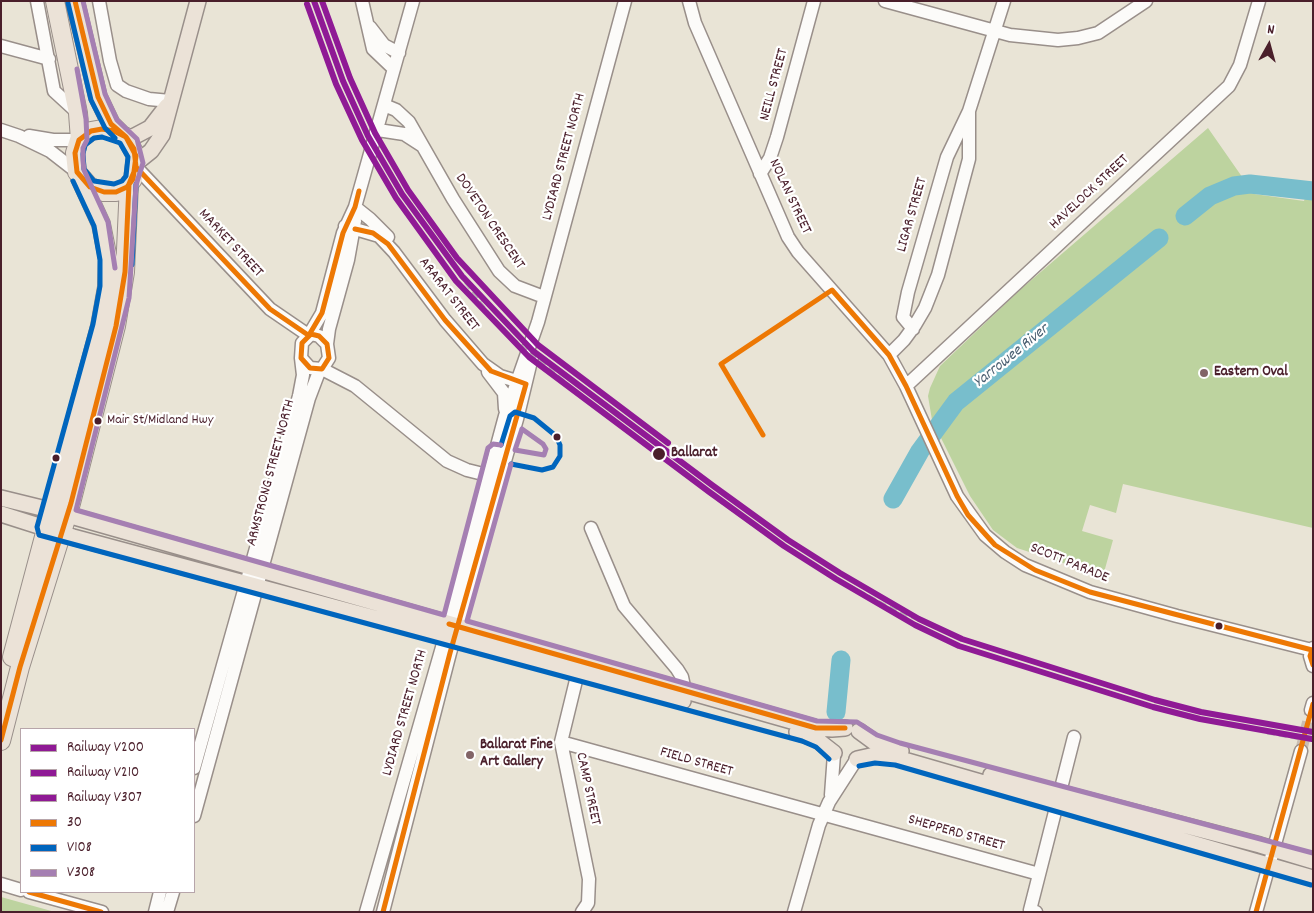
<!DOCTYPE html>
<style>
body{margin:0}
#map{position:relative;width:1314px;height:913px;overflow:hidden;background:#e9e4d6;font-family:Dekko,sans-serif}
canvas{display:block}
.frame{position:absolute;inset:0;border:2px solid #4a1f2b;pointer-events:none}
.legend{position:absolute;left:20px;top:728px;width:175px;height:165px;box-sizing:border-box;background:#fff;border:1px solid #b7a5aa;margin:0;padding:6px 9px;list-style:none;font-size:15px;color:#4a1f2b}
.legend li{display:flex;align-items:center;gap:10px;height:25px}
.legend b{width:25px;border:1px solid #b7a5aa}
.north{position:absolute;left:1244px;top:20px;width:50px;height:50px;-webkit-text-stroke:4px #fff;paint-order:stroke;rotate:7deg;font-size:14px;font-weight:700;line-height:20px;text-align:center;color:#4a1f2b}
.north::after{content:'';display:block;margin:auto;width:18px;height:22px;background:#4a1f2b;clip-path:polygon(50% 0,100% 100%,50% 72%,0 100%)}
</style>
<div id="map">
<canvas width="1314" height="913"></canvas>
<div class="frame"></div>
<ul class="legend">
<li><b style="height:6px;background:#8f1a95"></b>Railway V200</li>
<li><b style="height:6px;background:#8f1a95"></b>Railway V210</li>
<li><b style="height:6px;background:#8f1a95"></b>Railway V307</li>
<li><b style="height:6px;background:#ed7804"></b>30</li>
<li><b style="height:6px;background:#0065bd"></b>V108</li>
<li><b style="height:6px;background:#a57fb2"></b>V308</li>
</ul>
<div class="north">N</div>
</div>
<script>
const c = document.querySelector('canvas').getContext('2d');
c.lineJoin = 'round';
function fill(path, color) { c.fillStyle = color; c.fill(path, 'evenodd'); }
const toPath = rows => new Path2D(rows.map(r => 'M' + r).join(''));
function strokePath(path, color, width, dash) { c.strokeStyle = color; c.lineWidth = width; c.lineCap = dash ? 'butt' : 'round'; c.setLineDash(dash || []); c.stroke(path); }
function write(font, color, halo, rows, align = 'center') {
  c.font = font + ' Dekko,sans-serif'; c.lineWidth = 4.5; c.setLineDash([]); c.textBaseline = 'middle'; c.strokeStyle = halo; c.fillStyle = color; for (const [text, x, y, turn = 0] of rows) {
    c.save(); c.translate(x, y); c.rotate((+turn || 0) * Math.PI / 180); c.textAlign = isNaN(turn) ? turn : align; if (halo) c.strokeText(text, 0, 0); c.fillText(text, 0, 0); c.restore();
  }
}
const green = toPath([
 [1208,128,1254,194,1304,201,1305,198,1313,199,1313,528,1123,484,1116,513,1090,505,1082,531,1113,540,1103,576,1017,548,993,530,970,496,932,420,928,396,930,388,940,366,1021,289],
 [1,897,55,912,1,912]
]);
const river = toPath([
 [1185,216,1210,196,1234,186,1250,184,1313,191],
 [893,499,920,451,956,402,1159,238],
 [836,712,841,660]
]);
const minorTunnel = toPath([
 [1301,751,1311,710]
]);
const minor = toPath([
 [37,1,54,91,78,113],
 [99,1,110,61,117,85,126,91,149,99,170,101],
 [362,1,373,49,394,69],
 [689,1,695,23,788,237,798,252,889,355,906,386,957,496,985,535,1005,552,1025,565,1090,592,1177,616,1312,650],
 [885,1,1010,35,1058,40,1078,38,1098,33,1146,1],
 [370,27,384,45,399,53],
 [1,46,49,59],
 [384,105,396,110,409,122,453,199,499,271,515,286,544,297],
 [1,130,19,136,50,151,77,172],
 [378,130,404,134,421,145],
 [29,136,53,140,79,140],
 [136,167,270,309,308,335],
 [760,174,770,158,777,137,814,1],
 [355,207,370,219,388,237],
 [345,226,379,236,394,252,445,320,483,364,500,376,523,383],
 [913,329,903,317,908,292,947,157,969,111,1004,1],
 [311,334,319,336,327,344,329,358,322,369,310,368,301,358,302,343,311,334],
 [309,335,322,313,343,233,355,207,413,1],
 [327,344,329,329,348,260,355,221],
 [889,355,904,340,915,325,925,308,938,275,969,159,969,111],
 [322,369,355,386,447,461,467,470,495,477],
 [488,372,504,393,505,409],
 [906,386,1229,86,1240,65,1259,1],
 [591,528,624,606,677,669,682,677,685,691],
 [1313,648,1310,656,1313,666],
 [580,664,561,742,589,879,588,903,582,912],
 [1311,710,1313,703],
 [561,742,1039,874],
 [194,768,299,396,303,375,301,358],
 [831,795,834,754],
 [194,816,309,398,320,369],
 [1,884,21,890],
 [29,892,102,912],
 [155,912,160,892],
 [167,912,173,892],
 [366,912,453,609,505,416,538,322,625,1],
 [383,912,450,653,517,419,532,357],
 [794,912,819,825,829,802,856,760],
 [1036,912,1030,910,1074,737],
 [1256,912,1301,751]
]);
const major = toPath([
 [126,137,133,137,150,128,167,106],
 [136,163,151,151,162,135,198,1],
 [1,498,50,510,816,728,832,729,845,728],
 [1,514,73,537,683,701],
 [859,731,874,742,901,751],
 [797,732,816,739,834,753],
 [857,759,875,755,897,758,1313,878],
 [991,775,1260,845,1313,861]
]);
const highway = toPath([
 [55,1,78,113,80,140],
 [75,1,98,97,111,124,120,133],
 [102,129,114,131,126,137,136,156,133,179,127,187,116,192,104,192,90,187,77,172,75,153,79,140,91,131,102,129],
 [12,657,100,326,107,287,108,259,101,224,80,178],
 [1,741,20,667,71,503,116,326,125,272,129,184]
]);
const rail = toPath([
 [451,263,486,310,511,337,610,419],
 [707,492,775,541,823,571,887,606,938,629],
 [1267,733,1313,741]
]);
const bus1 = toPath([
 [102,129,114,131,126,137,136,156,133,179,127,187,116,192,104,192,90,187,77,172,75,153,79,140,91,131,102,129],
 [136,167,270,309,308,335],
 [355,229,373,233,388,244,445,320,491,371,526,384,450,653,383,912],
 [311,334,319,336,327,344,329,358,322,369,310,368,301,358,302,343,311,334],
 [309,335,322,313,343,233,355,207,359,191],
 [763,435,721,364,832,290,889,355,906,386,957,496,968,515,995,545,1035,570,1090,592,1312,650,1310,656,1313,665],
 [449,624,816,728,845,728],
 [1,740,20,667,71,503,116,326,125,272,129,184,136,167,134,149,126,137,111,124,98,97,75,1],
 [29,892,101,912],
 [1256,912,1313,704]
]);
const bus2 = toPath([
 [68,3,91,100,105,128,115,138],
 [102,137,120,143,128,157,126,176,122,181,114,184,94,181,84,169,83,154,85,145,94,138,102,137],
 [73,181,94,226,100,260,100,286,93,324,37,527,39,535,802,741,816,747,829,759],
 [132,265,136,184],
 [501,445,510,416,515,412,534,418,556,436,560,445,560,456,553,467,542,470,511,464],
 [859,766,875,763,895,765,1311,885]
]);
const bus3 = toPath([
 [83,1,105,94,117,120,137,139,143,163,136,185,129,298,76,510,444,615,488,448,493,444,501,445],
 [77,69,86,119,87,140,83,148,83,161,84,170,108,222,115,268],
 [522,429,543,444,546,449,544,455,515,450,522,429],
 [511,464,467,621,817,721,857,722,877,735,900,743,1313,853]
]);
const rail1 = toPath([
 [314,1,343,81,368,136,402,194,462,276,533,351,712,485,788,540,840,573,919,619,962,639,1155,700,1201,712,1313,732]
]);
const rail2 = toPath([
 [307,4,336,84,362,140,396,198,456,281,529,357,708,491,784,546,836,579,915,625,959,646,1153,707,1200,719,1312,739]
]);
const rail3 = toPath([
 [322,1,350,78,375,133,408,190,457,258,538,345,668,443]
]);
const markers = [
 [1204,373,5,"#826467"],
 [98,421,4.5,"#4a1f2b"],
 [557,437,4.5,"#4a1f2b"],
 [659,454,7,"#4a1f2b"],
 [56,458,4.5,"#4a1f2b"],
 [1219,626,4.5,"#4a1f2b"],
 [470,755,5,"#826467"]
];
const busNames = [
 ["Mair St/Midland Hwy",107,421]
];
const streetNames = [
 ["NEILL STREET",775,85,-75],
 ["LYDIARD STREET NORTH",565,157,-75],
 ["HAVELOCK STREET",1090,193,-43],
 ["NOLAN STREET",789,197,65],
 ["LIGAR STREET",913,215,-74],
 ["DOVETON CRESCENT",489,222,56],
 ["MARKET STREET",230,244,47],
 ["ARARAT STREET",448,295,52],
 ["ARMSTRONG STREET NORTH",272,473,-75],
 ["SCOTT PARADE",1069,564,22],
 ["LYDIARD STREET NORTH",406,713,-74],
 ["FIELD STREET",696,763,16],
 ["CAMP STREET",587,789,78],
 ["SHEPPERD STREET",956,834,16]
];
const poiNames = [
 ["Eastern Oval",1214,373],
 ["Ballarat Fine",480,746],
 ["Art Gallery",480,763]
];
const stopNames = [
 ["Ballarat",671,454]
];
const waterNames = [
 ["Yarrowee River",1012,357,-39]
];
fill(green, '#bdd39f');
strokePath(river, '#78becc', 19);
strokePath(minorTunnel, '#c9bdb4', 12, [12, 6]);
strokePath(minor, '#998f8a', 15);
strokePath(major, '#998f8a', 18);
strokePath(highway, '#998f8a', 20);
strokePath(minor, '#fcfbf9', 12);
strokePath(major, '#ebe2d7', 15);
strokePath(highway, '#ebe2d7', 18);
strokePath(rail, '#b9b4b3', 3, [8, 4]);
strokePath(bus1, '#ed7804', 5);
strokePath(bus2, '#0065bd', 5);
strokePath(bus3, '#a57fb2', 5);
strokePath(rail1, '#8f1a95', 6);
strokePath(rail2, '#8f1a95', 6);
strokePath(rail3, '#8f1a95', 6);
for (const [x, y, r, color] of markers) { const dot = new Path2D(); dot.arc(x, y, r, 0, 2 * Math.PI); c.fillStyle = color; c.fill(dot); strokePath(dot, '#fff', 2); }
write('14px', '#4a1f2b', '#fff', busNames, 'left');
write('15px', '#4a1f2b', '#fff', streetNames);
write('bold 15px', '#4a1f2b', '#fff', poiNames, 'left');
write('bold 15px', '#4a1f2b', '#fff', stopNames, 'left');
write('italic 16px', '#495f71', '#fff', waterNames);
</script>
